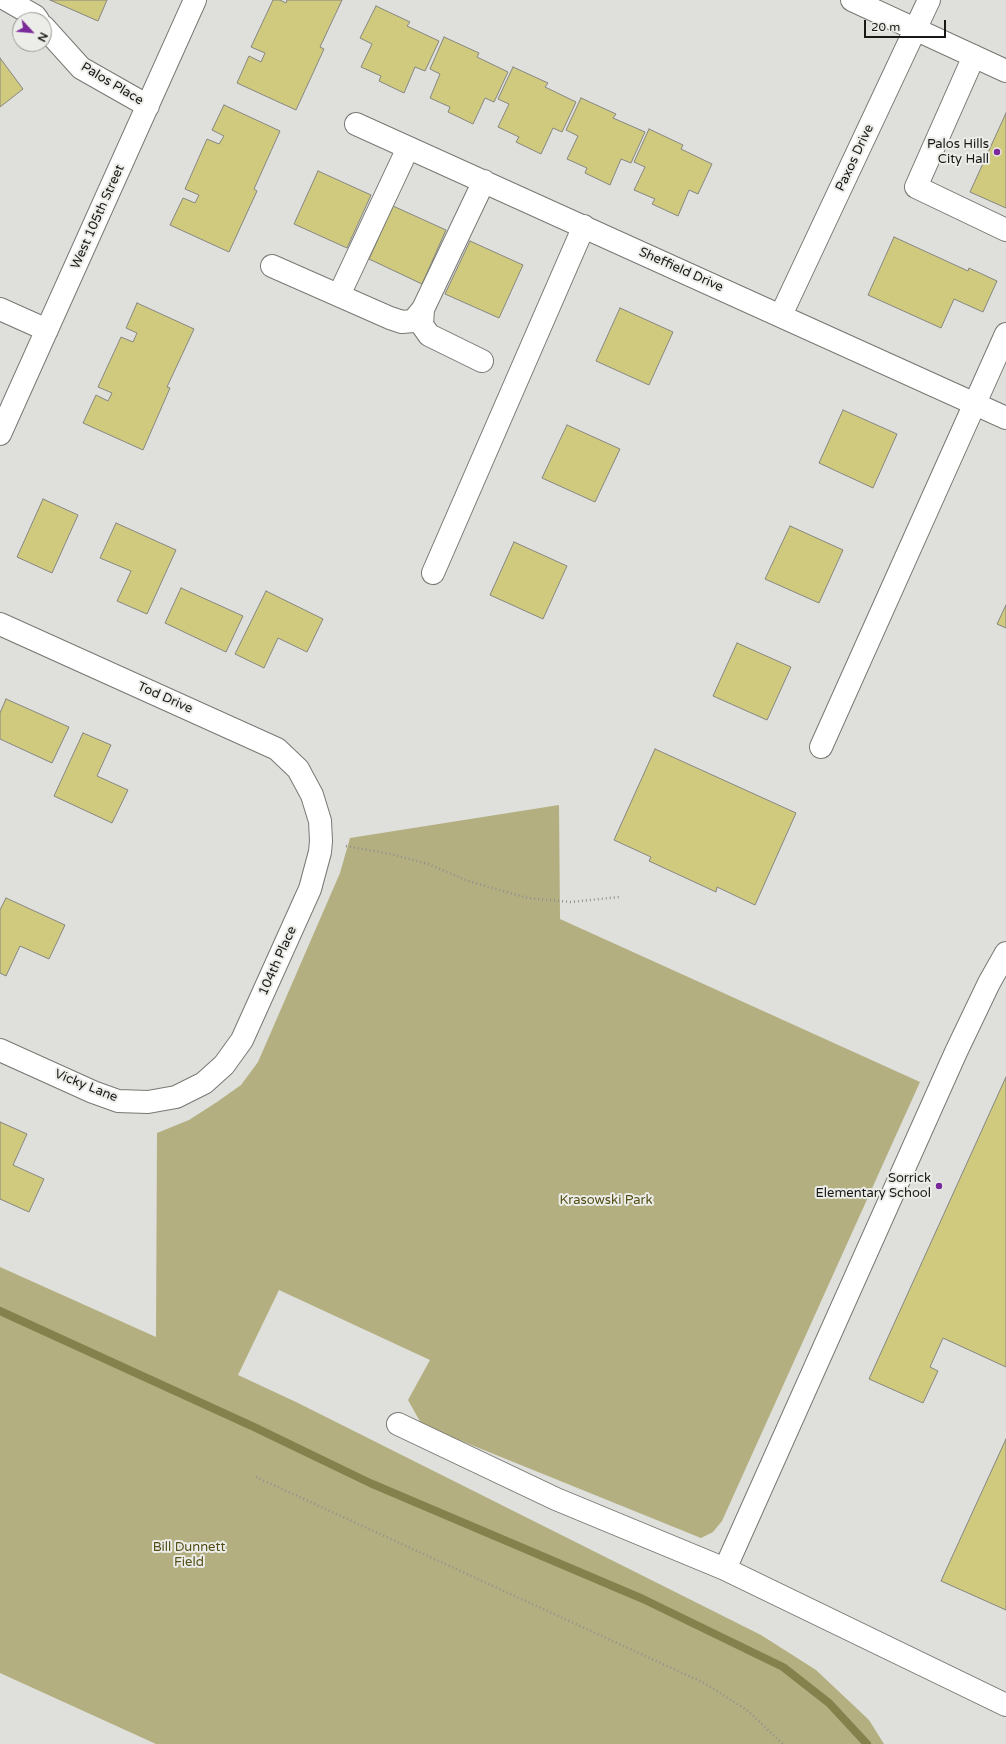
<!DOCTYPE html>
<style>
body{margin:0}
#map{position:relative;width:1006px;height:1744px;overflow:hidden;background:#dfdfdb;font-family:"Varela Round",sans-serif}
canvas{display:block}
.north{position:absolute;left:12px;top:12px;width:40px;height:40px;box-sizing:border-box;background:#ecece8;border:1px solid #979794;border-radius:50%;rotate:116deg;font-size:11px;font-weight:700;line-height:16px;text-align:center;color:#181817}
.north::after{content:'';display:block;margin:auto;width:14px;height:18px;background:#7a299a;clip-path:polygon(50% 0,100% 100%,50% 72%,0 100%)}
.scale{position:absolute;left:864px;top:20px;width:82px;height:18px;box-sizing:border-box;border:2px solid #181817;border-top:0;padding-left:5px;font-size:12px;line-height:14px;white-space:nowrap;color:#181817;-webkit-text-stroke:3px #ecece8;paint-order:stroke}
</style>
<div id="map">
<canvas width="1006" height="1744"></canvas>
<div class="north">N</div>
<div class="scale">20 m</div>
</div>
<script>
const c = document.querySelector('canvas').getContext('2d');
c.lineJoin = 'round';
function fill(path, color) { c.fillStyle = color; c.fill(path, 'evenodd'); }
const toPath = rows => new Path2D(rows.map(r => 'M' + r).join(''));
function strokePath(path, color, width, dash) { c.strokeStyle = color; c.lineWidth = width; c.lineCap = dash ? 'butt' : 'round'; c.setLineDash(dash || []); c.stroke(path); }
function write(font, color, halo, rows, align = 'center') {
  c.font = font + ' "Varela Round",sans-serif'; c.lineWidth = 4; c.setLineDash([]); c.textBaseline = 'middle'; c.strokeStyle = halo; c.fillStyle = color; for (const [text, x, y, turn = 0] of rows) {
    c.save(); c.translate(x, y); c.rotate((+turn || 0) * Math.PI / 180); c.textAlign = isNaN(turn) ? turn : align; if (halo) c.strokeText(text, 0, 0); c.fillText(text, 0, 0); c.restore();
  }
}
const green = toPath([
 [559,805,560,919,920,1082,722,1521,713,1532,701,1538,422,1425,408,1400,430,1360,279,1290,238,1375,296,1402,761,1635,816,1670,869,1720,884,1744,156,1744,0,1673,0,1267,156,1337,157,1133,189,1120,217,1102,241,1085,258,1062,340,873,350,838]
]);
const stream = toPath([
 [0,1311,254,1427,370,1483,643,1599,783,1667,829,1703,867,1744]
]);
const building = toPath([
 [50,0,107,0,98,21,50,0],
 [273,0,280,0,286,3,287,0,342,0,320,47,324,49,296,110,237,83,249,56,261,62,265,53,251,47,273,0],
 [376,6,410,22,407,26,439,41,425,71,415,67,404,93,379,81,381,76,361,67,372,44,360,38,376,6],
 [444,37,479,53,477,57,508,72,494,102,485,98,473,124,448,112,450,107,430,98,440,74,430,69,444,37],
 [0,58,23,89,0,107,0,58],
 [513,67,548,83,545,87,576,102,562,132,553,128,541,154,516,142,519,137,498,127,509,104,498,99,513,67],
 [581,98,616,114,613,118,645,132,631,163,621,159,610,185,585,173,587,168,567,159,578,136,566,130,581,98],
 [224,105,280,131,254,189,257,191,229,252,170,225,183,198,195,203,199,195,185,189,207,139,219,144,224,136,212,130,224,105],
 [1006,113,1006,208,970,192,1006,113],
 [649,129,683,145,681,149,712,164,698,194,689,190,678,216,652,204,655,199,634,190,645,167,634,162,649,129],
 [318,171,371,195,347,248,294,224,318,171],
 [393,206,446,230,422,284,369,259,393,206],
 [894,237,968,271,969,268,997,281,983,312,954,299,941,328,868,295,894,237],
 [470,241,523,265,499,318,445,294,470,241],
 [137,303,194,329,167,387,170,388,143,450,83,423,96,395,108,401,112,393,98,387,121,337,133,342,137,333,126,328,137,303],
 [620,308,673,332,649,385,596,361,620,308],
 [843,410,897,434,873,488,819,463,843,410],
 [567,425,620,449,595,502,542,478,567,425],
 [43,499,78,515,52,573,17,557,43,499],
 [116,523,176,550,147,614,117,601,131,571,100,558,116,523],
 [790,526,843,550,819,603,765,579,790,526],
 [514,542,567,566,543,619,490,595,514,542],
 [181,588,243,616,226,652,165,623,181,588],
 [266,591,323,619,307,652,278,638,264,668,235,654,266,591],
 [1006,605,1006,628,997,624,1006,605],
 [737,643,791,667,767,720,713,696,737,643],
 [6,699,69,727,52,763,0,739,0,713,6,699],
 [83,733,111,745,97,776,128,790,112,823,54,796,83,733],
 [655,749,796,813,755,905,717,887,716,892,649,861,651,857,614,840,655,749],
 [6,898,65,925,49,959,20,946,6,976,0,973,0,910,6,898],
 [1006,1077,1006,1367,943,1338,930,1367,938,1371,923,1403,869,1379,1006,1077],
 [0,1122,27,1134,13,1165,44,1179,29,1212,0,1199,0,1122],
 [1006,1439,1006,1610,941,1581,1006,1439]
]);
const path = toPath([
 [346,846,391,854,428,864,468,881,528,898,571,902,619,897],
 [256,1477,704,1683,747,1710,783,1744]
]);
const minor = toPath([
 [7,0,35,16,38,20],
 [852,0,1006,71],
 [44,27,81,68,148,106],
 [974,56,916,187,1006,230],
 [356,124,1006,418],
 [272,266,390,318,402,322,413,321,423,309,484,181],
 [339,295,408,148],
 [0,309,47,330],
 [423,309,422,325,429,335,482,361],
 [781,315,929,0],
 [0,434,195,0],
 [433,573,584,226],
 [0,624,277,749,298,769,312,795,320,821,321,841,320,852,310,889,242,1040,224,1065,204,1083,176,1097,148,1102,118,1101,93,1092,0,1050],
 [821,747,1006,334],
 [398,1424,556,1499,725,1569,1006,1705],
 [725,1569,956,1052,989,983,1006,953]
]);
const markers = [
 [997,152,4,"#7a299a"],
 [939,1186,4,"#7a299a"]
];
const streetNames = [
 ["Palos Place",112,84,31],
 ["Paxos Drive",855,158,-65],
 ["West 105th Street",98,217,-66],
 ["Sheffield Drive",681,270,24],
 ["Tod Drive",165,698,24],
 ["104th Place",278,961,-66],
 ["Vicky Lane",86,1086,22]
];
const poiNames = [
 ["Palos Hills",989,145],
 ["City Hall",989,160],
 ["Sorrick",931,1179],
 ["Elementary School",931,1194]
];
const parkNames = [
 ["Krasowski Park",606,1201],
 ["Bill Dunnett",189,1548],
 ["Field",189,1563]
];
fill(green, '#b3af80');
strokePath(stream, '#85814c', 8);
fill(building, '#d0ca7e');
strokePath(building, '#868682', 1);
strokePath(minor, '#787874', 24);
strokePath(path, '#90908d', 2.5, [1, 3]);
strokePath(minor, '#fff', 22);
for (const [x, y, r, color] of markers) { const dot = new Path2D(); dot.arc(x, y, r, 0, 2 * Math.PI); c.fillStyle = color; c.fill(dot); strokePath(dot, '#ecece8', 1.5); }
write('13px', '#181817', '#ecece8', streetNames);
write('13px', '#181817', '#ecece8', poiNames, 'right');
write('13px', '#544f16', '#ecece8', parkNames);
</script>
